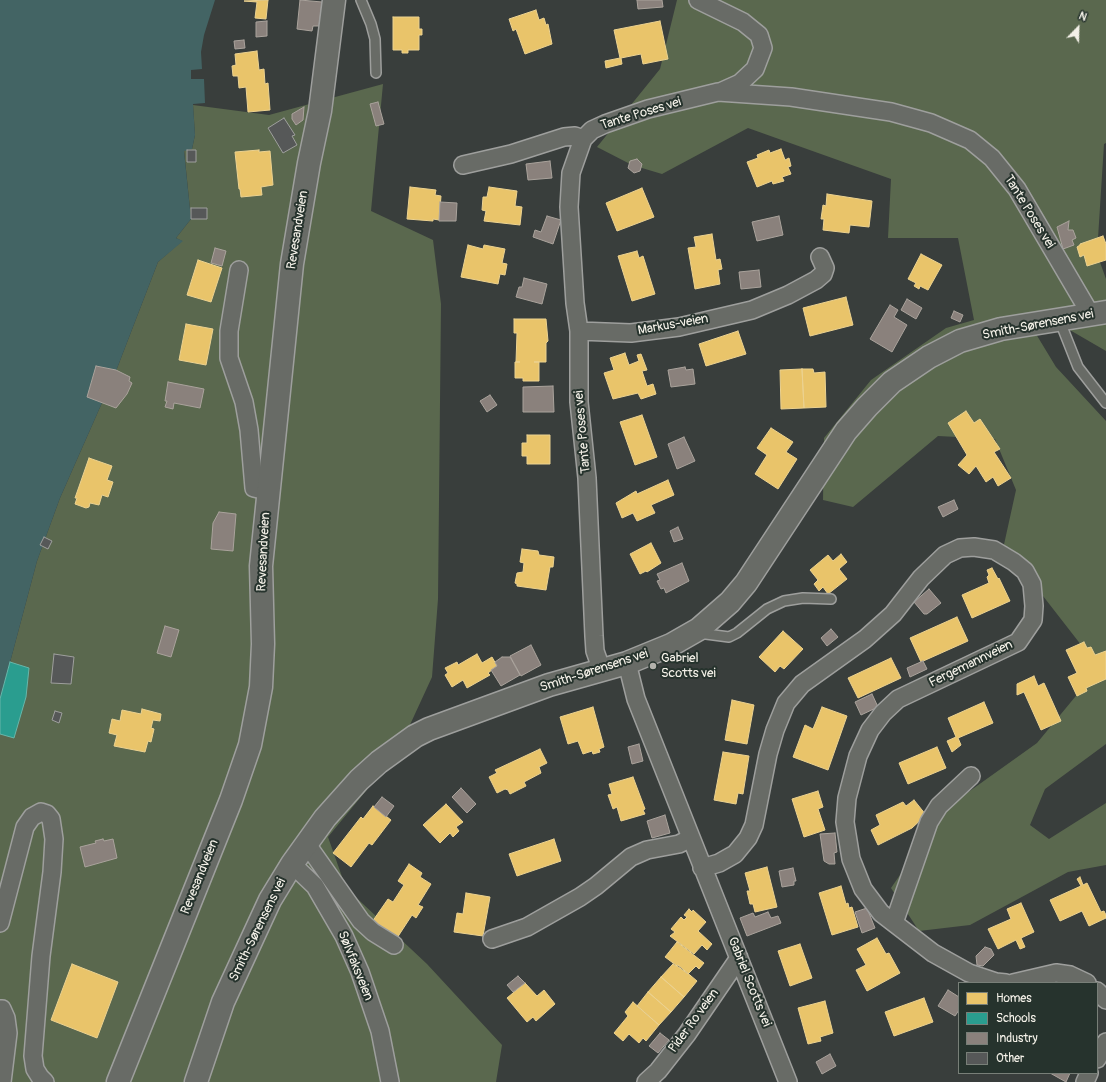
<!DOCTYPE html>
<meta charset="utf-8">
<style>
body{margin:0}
#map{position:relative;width:1106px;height:1082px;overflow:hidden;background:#393e3c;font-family:Pangolin,sans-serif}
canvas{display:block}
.legend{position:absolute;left:958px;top:982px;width:140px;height:92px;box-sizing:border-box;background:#26332d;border:1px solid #787f78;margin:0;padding:5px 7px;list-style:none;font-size:12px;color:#f4f1e8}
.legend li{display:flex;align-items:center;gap:8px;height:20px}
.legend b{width:20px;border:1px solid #787f78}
.north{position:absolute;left:1058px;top:8px;width:40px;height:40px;-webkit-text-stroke:3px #26332d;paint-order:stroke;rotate:23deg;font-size:11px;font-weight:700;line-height:16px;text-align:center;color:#f4f1e8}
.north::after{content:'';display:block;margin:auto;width:14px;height:18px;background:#f4f1e8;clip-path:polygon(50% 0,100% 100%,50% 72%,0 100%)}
</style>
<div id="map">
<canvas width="1106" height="1082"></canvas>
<ul class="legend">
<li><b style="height:11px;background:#e9c46a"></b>Homes</li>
<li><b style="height:11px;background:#2a9d8f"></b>Schools</li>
<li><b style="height:11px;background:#8a817c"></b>Industry</li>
<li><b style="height:11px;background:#565858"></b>Other</li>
</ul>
<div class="north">N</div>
</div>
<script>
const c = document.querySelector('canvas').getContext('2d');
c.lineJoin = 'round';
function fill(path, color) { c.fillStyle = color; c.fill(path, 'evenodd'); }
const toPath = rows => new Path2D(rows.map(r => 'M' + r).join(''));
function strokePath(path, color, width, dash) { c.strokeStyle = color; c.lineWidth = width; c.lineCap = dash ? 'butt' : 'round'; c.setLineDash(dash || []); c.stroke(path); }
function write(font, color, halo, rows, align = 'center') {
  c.font = font + ' Pangolin,sans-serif'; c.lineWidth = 4; c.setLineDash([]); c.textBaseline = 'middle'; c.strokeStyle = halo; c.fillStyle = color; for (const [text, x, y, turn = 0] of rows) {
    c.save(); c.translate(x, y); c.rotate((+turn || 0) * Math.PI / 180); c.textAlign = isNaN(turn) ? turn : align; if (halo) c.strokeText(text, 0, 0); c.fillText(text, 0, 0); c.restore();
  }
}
const green = toPath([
 [677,0,1106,0,1106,143,1104,144,1097,254,1106,279,1106,351,1056,322,1036,334,1056,367,1106,421,1106,744,1045,789,1030,825,1049,839,1106,803,1106,865,1068,872,970,925,919,931,891,888,946,808,1037,743,1099,668,1036,587,1003,549,1016,490,995,439,938,436,853,507,823,500,824,438,871,380,946,328,974,320,958,238,888,238,891,179,748,128,662,174,632,165,597,147,660,69],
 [383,84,371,211,433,240,441,304,438,599,432,677,397,753,328,837,346,888,427,964,502,1045,496,1082,0,1082,0,700,37,561,60,498,116,371,158,262,182,241,176,238,191,219,184,150,192,149,195,135,193,105,269,115]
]);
const water = toPath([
 [0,0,215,0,204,35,201,52,202,69,191,70,191,79,204,79,205,103,193,104,195,135,192,149,184,151,191,219,176,238,183,241,158,262,116,371,60,498,37,561,0,700]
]);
const homes = toPath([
 [268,0,266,19,255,18,257,2,244,1,268,0],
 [536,10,539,20,544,18,546,25,548,24,552,44,525,54,516,29,513,31,509,19,536,10],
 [393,17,419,17,419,29,422,29,422,35,419,35,419,50,408,50,408,53,402,53,402,50,393,50,393,17],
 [660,21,668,59,643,64,641,54,621,58,622,64,606,68,605,61,620,58,614,30,660,21],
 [257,51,259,70,264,69,265,84,268,83,270,110,248,112,246,87,239,88,238,76,233,76,232,66,236,65,235,54,257,51],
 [781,149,785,160,789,158,791,166,788,167,791,174,782,177,784,181,773,184,772,181,757,187,747,162,758,158,757,155,769,150,770,153,781,149],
 [259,150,259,152,270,151,273,185,261,187,262,195,241,197,240,189,239,189,235,152,259,150],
 [410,187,436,190,435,195,441,196,439,220,433,219,433,221,407,219,410,187],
 [489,187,517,191,515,206,522,207,520,225,484,221,486,211,482,210,483,197,487,197,489,187],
 [642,188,654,217,617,231,606,203,642,188],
 [827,194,872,201,869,227,850,225,849,233,823,230,824,219,821,219,823,205,826,206,827,194],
 [712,234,716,260,720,259,722,269,718,270,720,284,695,289,688,248,696,247,694,237,712,234],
 [1103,236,1106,244,1106,260,1087,266,1084,255,1080,257,1077,247,1080,245,1080,244,1103,236],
 [468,245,483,249,484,245,505,249,502,263,507,264,505,275,500,274,498,284,461,277,468,245],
 [637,251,639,258,643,256,655,294,632,301,618,256,637,251],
 [921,254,942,265,928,290,920,286,919,289,914,286,916,283,908,279,921,254],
 [198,260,222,268,211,302,187,295,198,260],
 [846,297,853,325,810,336,803,308,846,297],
 [514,319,546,319,548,341,546,343,546,362,534,362,539,362,539,381,523,381,523,378,515,378,515,362,520,362,516,362,517,333,514,333,514,319],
 [186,324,213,329,206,365,179,360,186,324],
 [738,331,746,354,706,366,699,344,738,331],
 [625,353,629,365,639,361,637,355,641,354,647,370,642,371,647,386,653,384,656,394,641,399,638,393,613,399,604,373,614,370,610,358,625,353],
 [802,369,813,369,814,373,825,372,826,407,804,408,802,369],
 [802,369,804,408,781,409,780,370,802,369],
 [966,411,974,423,980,419,1000,449,994,452,1011,478,998,486,993,477,986,482,976,466,969,474,958,465,967,455,948,423,966,411],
 [642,415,657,457,635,465,620,422,642,415],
 [771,428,793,442,786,452,797,459,778,489,755,474,767,455,757,448,771,428],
 [527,435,550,435,550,464,527,464,527,456,522,456,522,443,527,443,527,435],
 [89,458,112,466,107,480,113,482,108,497,102,495,99,505,90,503,89,507,86,508,75,504,77,498,75,498,89,458],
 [668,480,674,495,651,505,655,513,637,521,633,513,622,518,616,503,636,491,637,494,668,480],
 [651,543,661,563,647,572,646,571,640,574,630,554,651,543],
 [522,549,538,551,539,555,554,557,553,567,550,567,546,590,517,586,517,584,515,583,517,573,523,572,524,563,520,562,522,549],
 [841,554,847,562,839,569,847,579,828,594,823,587,819,591,814,584,818,580,810,570,828,555,833,561,841,554],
 [992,568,998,579,999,578,1010,601,972,618,962,595,989,583,987,577,989,575,987,570,992,568],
 [957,617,968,641,921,662,910,638,957,617],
 [783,631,803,649,784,669,780,666,775,672,759,657,783,631],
 [1084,642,1087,648,1091,647,1095,655,1106,651,1106,679,1086,688,1087,691,1077,696,1068,677,1077,673,1066,650,1084,642],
 [477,654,482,663,492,657,497,666,488,673,490,675,467,688,463,680,452,687,445,675,448,673,445,668,457,662,458,665,477,654],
 [891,658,901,678,858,698,848,678,891,658],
 [1034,676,1038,686,1044,683,1061,721,1041,730,1024,692,1017,695,1017,684,1034,676],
 [732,700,754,705,747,744,725,740,732,700],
 [984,702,993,723,958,738,961,745,952,752,947,741,956,737,948,718,984,702],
 [593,707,604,747,599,749,600,752,593,754,592,751,583,754,578,741,568,744,560,717,593,707],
 [822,707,847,716,828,770,793,757,805,725,813,729,822,707],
 [142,709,161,714,160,721,153,720,151,728,154,729,151,742,148,741,145,752,114,746,117,735,109,733,112,719,120,721,122,710,141,714,142,709],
 [937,747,946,768,908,784,899,763,937,747],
 [540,749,547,763,539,767,541,773,524,782,526,786,510,794,508,790,505,789,497,793,489,777,497,773,495,770,540,749],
 [723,752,749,756,743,794,738,793,736,804,714,800,723,752],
 [633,777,645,809,643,810,645,814,621,821,617,807,613,809,608,795,612,794,609,784,633,777],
 [818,791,823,807,818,809,825,830,804,837,792,799,818,791],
 [914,800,926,815,912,828,878,845,871,830,880,825,876,815,903,802,906,806,914,800],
 [446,804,463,822,456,827,459,831,453,837,450,833,440,843,423,825,446,804],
 [373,806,391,820,372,845,369,843,351,867,333,853,361,817,363,819,373,806],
 [554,839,561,861,517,876,509,854,554,839],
 [409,864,422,873,420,877,431,884,418,905,423,907,416,918,412,915,397,938,372,922,388,899,393,902,404,885,398,881,409,864],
 [767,867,777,907,755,912,753,904,750,904,747,891,750,891,745,873,767,867],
 [1080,877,1083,885,1087,883,1101,912,1104,911,1106,915,1106,918,1089,926,1082,911,1060,921,1050,900,1081,886,1077,879,1080,877],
 [841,886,846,904,848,903,849,908,852,907,858,927,832,935,819,893,841,886],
 [466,893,490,897,483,936,454,932,457,913,463,914,466,893],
 [1021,903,1034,932,1021,938,1025,947,1020,949,1016,940,998,949,988,929,1011,919,1007,909,1021,903],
 [689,909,692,912,693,910,706,922,698,931,712,944,707,950,702,945,694,954,670,936,675,932,671,929,681,917,684,920,687,917,684,915,689,909],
 [877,938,886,954,889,953,900,973,867,991,856,970,866,965,857,949,877,938],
 [677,942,704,963,699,969,696,966,688,974,665,957,677,942],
 [800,944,812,978,790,986,778,951,800,944],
 [72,964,118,982,97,1038,51,1020,72,964],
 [673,964,676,966,678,965,697,981,684,997,661,977,673,964],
 [661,977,684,997,671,1012,648,992,661,977],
 [525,983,537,996,544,990,555,1004,536,1021,533,1017,527,1022,507,998,525,983],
 [648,992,671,1012,659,1025,637,1006,648,992],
 [924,998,933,1022,894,1036,885,1012,924,998],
 [825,1001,833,1033,820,1037,821,1041,808,1044,798,1008,825,1001],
 [633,1002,659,1025,646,1041,643,1038,639,1043,629,1034,623,1041,614,1033,628,1016,625,1012,633,1002]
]);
const schools = toPath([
 [10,662,29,668,26,697,14,738,0,734,0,699,10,662]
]);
const industry = toPath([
 [300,0,322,2,319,26,313,26,312,31,297,29,300,0],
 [637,0,662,0,663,7,638,9,637,0],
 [267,21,267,36,256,37,256,22,267,21],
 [244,40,245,48,235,49,234,41,244,40],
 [378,102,384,124,376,126,370,104,378,102],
 [304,107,303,120,296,125,292,119,292,114,304,107],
 [637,159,642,164,640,171,634,173,628,168,630,161,637,159],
 [550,161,552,178,528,180,526,164,550,161],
 [440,202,457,203,456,221,439,221,440,202],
 [547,216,561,220,553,244,533,237,535,230,541,232,547,216],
 [779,216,783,235,757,241,752,222,779,216],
 [1069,221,1068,230,1073,230,1076,238,1072,240,1074,245,1063,249,1057,227,1069,221],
 [215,248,226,251,222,266,211,263,215,248],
 [759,270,761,287,741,289,739,272,759,270],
 [524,278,547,284,542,304,516,297,519,287,522,287,524,278],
 [907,299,922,308,916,319,901,310,907,299],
 [890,305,898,310,894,317,907,325,892,352,870,339,890,305],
 [954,311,963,315,960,322,951,318,954,311],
 [96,366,116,370,130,377,129,381,132,383,127,394,116,408,87,397,96,366],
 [685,367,686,370,693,369,695,384,671,387,668,370,685,367],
 [168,382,204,389,200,408,174,403,173,409,165,407,167,401,165,401,168,382],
 [553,386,554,412,523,412,523,387,553,386],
 [490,395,497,405,487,412,480,401,490,395],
 [684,437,695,461,677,469,668,444,684,437],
 [954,500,958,509,943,517,938,507,954,500],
 [219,512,236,514,233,551,211,549,213,523,219,512],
 [678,527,683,539,674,542,670,531,678,527],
 [682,563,689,581,666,593,664,588,661,589,657,581,660,580,657,574,682,563],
 [929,589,941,603,927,614,924,614,914,602,929,589],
 [165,626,179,630,171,657,157,653,165,626],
 [831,629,838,637,827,646,821,638,831,629],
 [531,645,541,665,521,676,510,656,531,645],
 [502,657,510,657,520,675,501,686,491,670,497,666,495,662,502,657],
 [923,661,927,669,910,677,907,668,923,661],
 [872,694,878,707,861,715,855,702,872,694],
 [639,744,643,761,632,764,628,747,639,744],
 [461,788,476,804,467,813,452,797,461,788],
 [382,797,394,806,386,817,374,807,382,797],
 [665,815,670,833,652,838,647,821,665,815],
 [835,833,837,852,834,853,835,864,829,864,824,861,820,834,835,833],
 [103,839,104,841,113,839,117,858,85,867,80,847,96,843,95,841,103,839],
 [793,868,796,881,794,881,794,885,782,887,779,871,793,868],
 [867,908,875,928,862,933,855,912,867,908],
 [768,912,771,918,778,916,781,923,747,936,740,918,753,913,755,917,768,912],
 [985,947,991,949,994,955,983,966,977,965,976,956,985,947],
 [518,976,525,983,513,992,507,985,518,976],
 [948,990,959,997,959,1010,955,1016,938,1006,948,990],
 [660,1033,669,1040,658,1053,649,1046,660,1033],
 [830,1054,836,1066,822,1074,816,1062,830,1054],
 [1050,1073,1070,1073,1066,1082,1050,1073]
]);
const building = toPath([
 [284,118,295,135,292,136,297,145,283,153,268,128,284,118],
 [187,150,196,150,196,162,187,162,187,150],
 [191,208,207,208,207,219,191,219,191,208],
 [44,537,52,541,48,549,40,545,44,537],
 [54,654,74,657,71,684,51,683,54,654],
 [55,711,62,713,59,723,52,720,55,711]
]);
const service = toPath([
 [361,0,371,24,375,39,376,73],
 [1059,319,1078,367,1106,403],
 [699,629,706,634,729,637,737,633,767,609,784,601,803,598,831,599]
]);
const minor = toPath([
 [698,0,743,22,759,35,763,48,755,69,740,83,720,92],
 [463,165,511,154,564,137,575,136,583,139],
 [239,270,229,331,229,358,244,402,249,430,254,488,267,491],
 [579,331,631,333,679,327,752,310,788,295,816,280,823,274,825,268,820,257],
 [627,663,636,699,788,1082],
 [602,671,595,651,594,636,587,478,579,402,579,331,575,303,569,207,571,173,583,139,592,130,605,124,648,109,718,92,791,97,891,112,931,123,970,140,992,158,1017,189,1091,315],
 [306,843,361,921,373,932,394,945],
 [292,864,315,886,344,936,360,972,380,1031,390,1082],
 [702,868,719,863,735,854,748,838,754,825,768,754,775,730,786,703,802,684,865,639,893,614,921,578,945,555,960,548,974,547,994,550,1014,562,1025,571,1032,584,1034,606,1033,620,1018,642,898,699,883,713,870,730,858,756,847,798,845,822,851,859,863,889,881,913,933,953,969,973,996,982,1006,983],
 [0,923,25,827,32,817,41,812,47,814,51,819,54,839,52,872,41,956,33,1056,35,1069,40,1077,45,1082],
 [894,923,929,822,939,806,971,776],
 [492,939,527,927,580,897,596,886,631,857,647,850,679,844,691,838],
 [1013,983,1056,973,1070,975,1087,983],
 [1097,991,1106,1000],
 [0,1009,2,1009,6,1018,8,1033,2,1082],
 [1097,1059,1106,1042],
 [646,1082,658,1071,687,1034,739,958],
 [1085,1082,1089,1073]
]);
const secondary = toPath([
 [118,1082,231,800,250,745,261,687,263,644,261,566,292,264,309,163,320,111,334,0],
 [196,1082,223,1002,270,900,292,864,325,818,359,780,379,762,415,736,429,729,549,685,627,663,671,645,699,629,730,602,746,583,846,431,867,407,892,382,929,357,960,341,1001,329,1106,312]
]);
const markers = [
 [653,666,4,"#b3b2ac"]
];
const streetNames = [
 ["Tante Poses vei",641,114,-17],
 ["Tante Poses vei",1029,212,58],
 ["Revesandveien",298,230,-81],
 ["Markus-veien",673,325,-10],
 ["Smith-Sørensens vei",1038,325,-11],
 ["Tante Poses vei",583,432,-95],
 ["Revesandveien",264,552,-87],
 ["Fergemannveien",971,664,-26],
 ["Smith-Sørensens vei",594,671,-18],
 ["Revesandveien",200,877,-68],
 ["Smith-Sørensens vei",258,930,-64],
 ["Sølvfaksveien",355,966,68],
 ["Gabriel Scotts vei",749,982,68],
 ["Pider Ro veien",694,1021,-54]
];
const poiNames = [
 ["Gabriel",661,659],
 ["Scotts vei",661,674]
];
fill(green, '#5a684e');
fill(water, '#436464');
fill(homes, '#e9c46a');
strokePath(homes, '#ecd290', 1);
fill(schools, '#2a9d8f');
strokePath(schools, '#67b6aa', 1);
fill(industry, '#8a817c');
strokePath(industry, '#aaa39c', 1);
fill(building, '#565858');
strokePath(building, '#9e9f9d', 1);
strokePath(service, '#9e9f9d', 12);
strokePath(minor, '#9e9f9d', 20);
strokePath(secondary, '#9e9f9d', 25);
strokePath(service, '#686b66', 9);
strokePath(minor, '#686b66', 17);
strokePath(secondary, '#686b66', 22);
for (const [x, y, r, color] of markers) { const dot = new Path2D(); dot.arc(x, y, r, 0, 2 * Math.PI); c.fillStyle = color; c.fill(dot); strokePath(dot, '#26332d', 1.5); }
write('13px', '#f4f1e8', '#26332d', streetNames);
write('13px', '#f4f1e8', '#26332d', poiNames, 'left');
</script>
